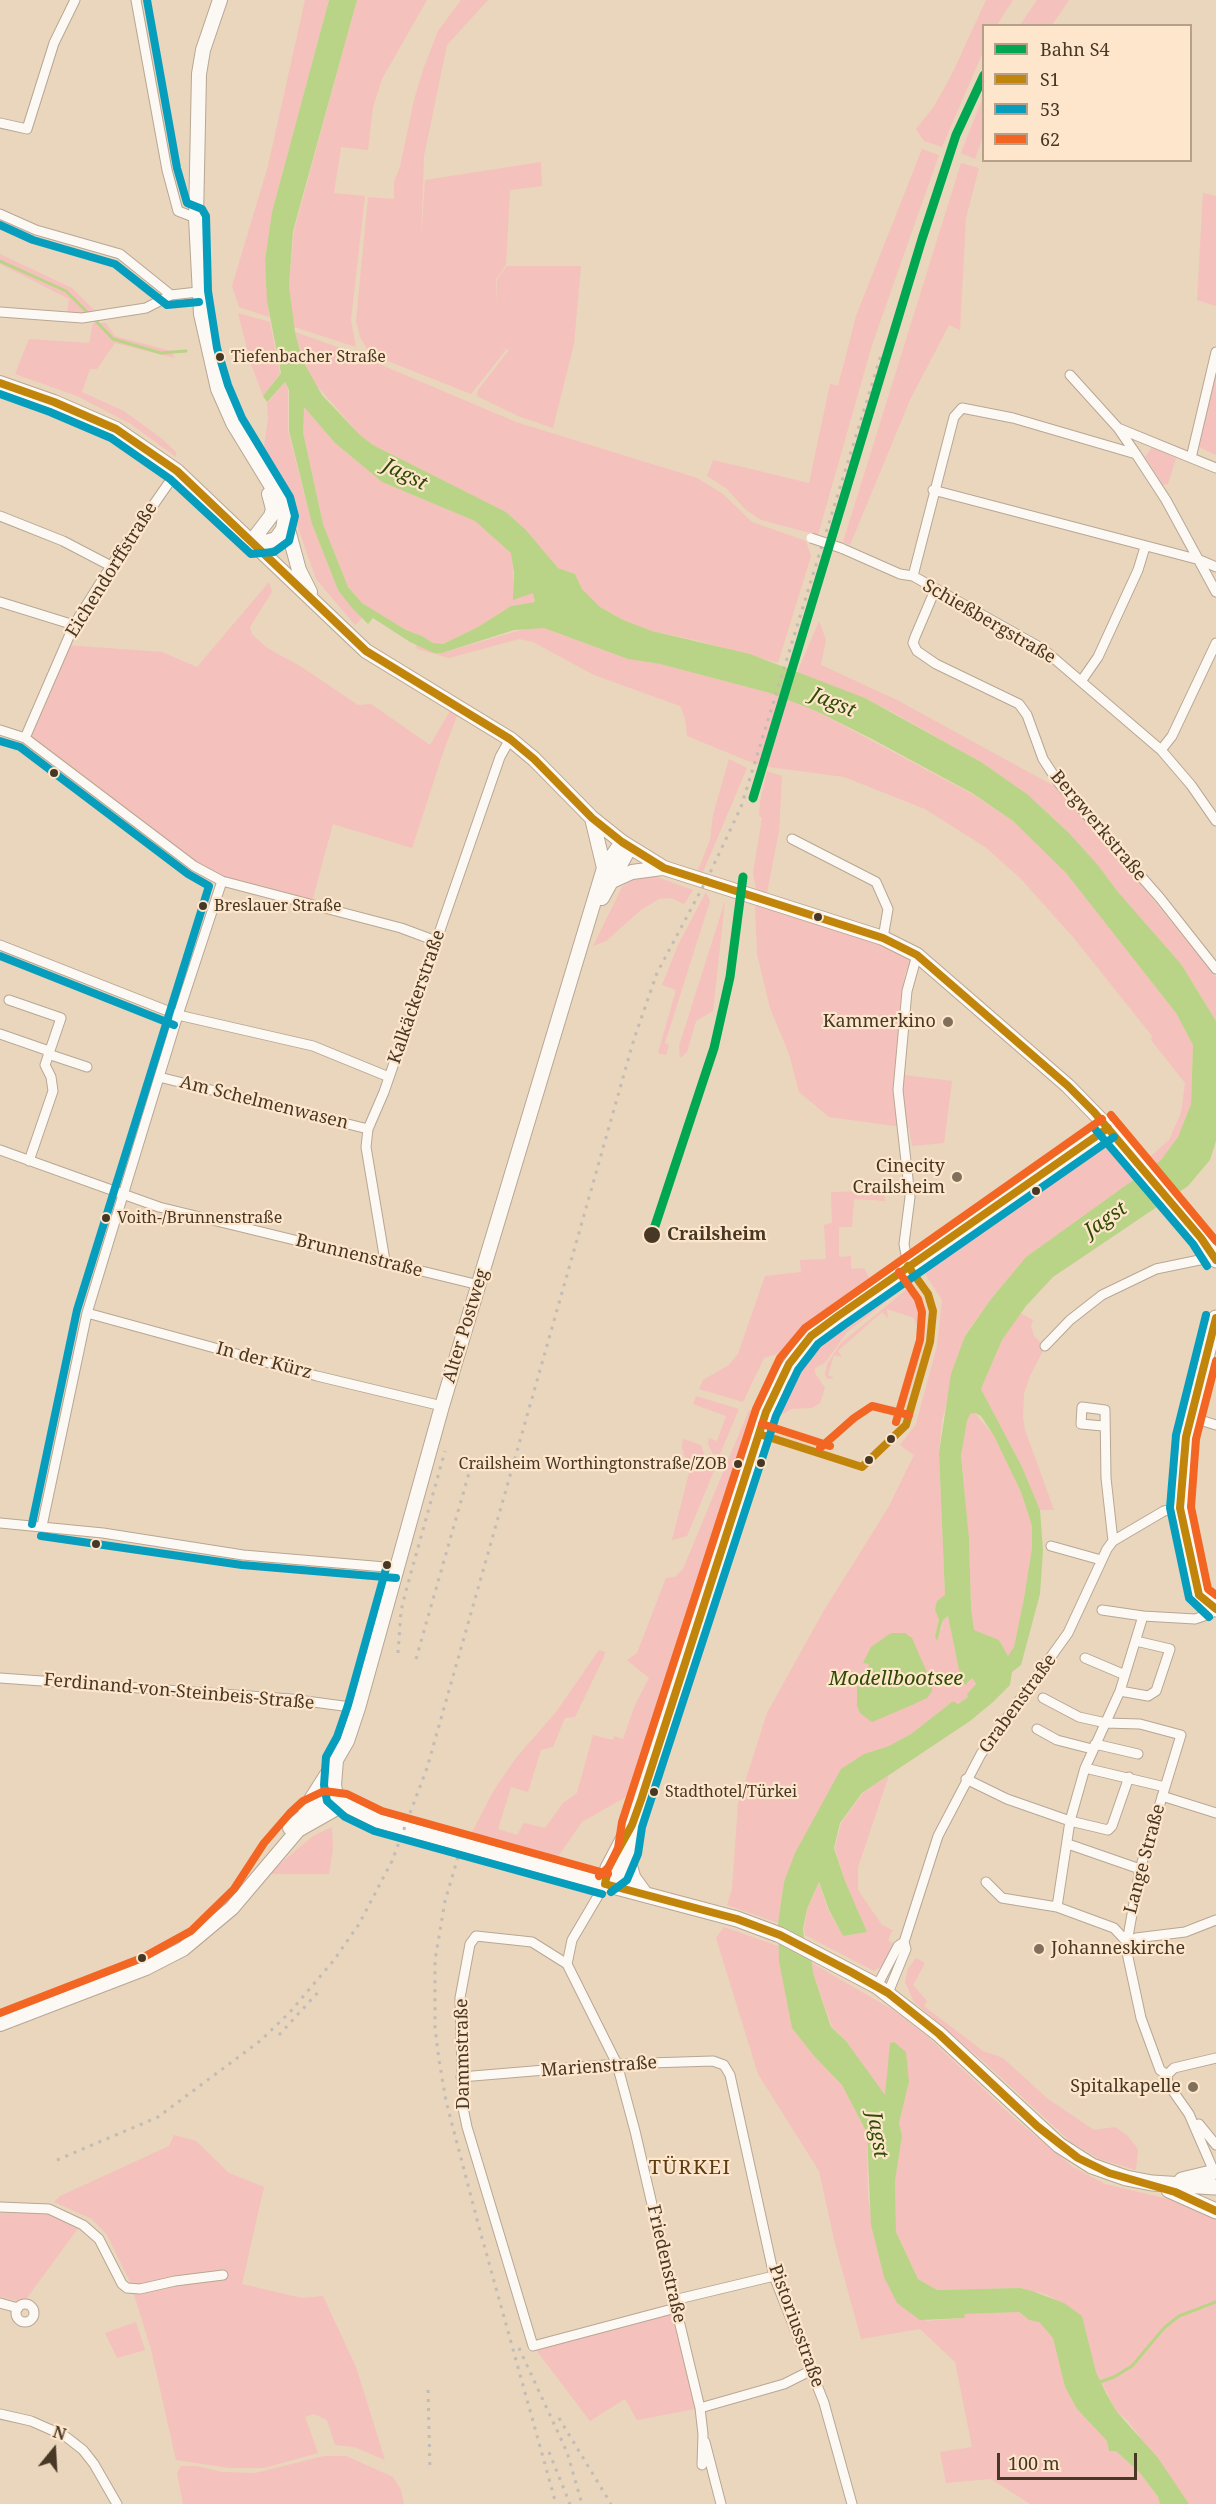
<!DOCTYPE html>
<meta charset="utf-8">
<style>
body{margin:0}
#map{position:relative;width:1216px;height:2504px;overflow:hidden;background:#ead5bd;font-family:"Noto Serif",serif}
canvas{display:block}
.legend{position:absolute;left:982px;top:24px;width:210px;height:138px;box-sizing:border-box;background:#fee6cc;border:2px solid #b5a08a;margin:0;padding:8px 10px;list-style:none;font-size:18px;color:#473826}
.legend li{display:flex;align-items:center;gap:12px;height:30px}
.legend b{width:30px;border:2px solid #b5a08a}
.north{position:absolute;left:24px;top:2420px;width:60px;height:60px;-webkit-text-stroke:4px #fee6cc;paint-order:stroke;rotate:18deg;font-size:16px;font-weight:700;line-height:24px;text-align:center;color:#473826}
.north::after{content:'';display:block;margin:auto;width:21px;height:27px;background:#473826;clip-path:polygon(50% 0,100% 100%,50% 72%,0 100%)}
.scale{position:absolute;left:997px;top:2453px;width:140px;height:27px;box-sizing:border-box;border:3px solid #473826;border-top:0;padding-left:8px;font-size:18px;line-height:21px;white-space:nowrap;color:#473826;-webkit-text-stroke:4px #fee6cc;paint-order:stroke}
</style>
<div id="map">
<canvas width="1216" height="2504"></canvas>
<ul class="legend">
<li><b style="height:8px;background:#00a651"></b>Bahn S4</li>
<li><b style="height:8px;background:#c2850b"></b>S1</li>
<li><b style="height:8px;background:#079ebd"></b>53</li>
<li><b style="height:8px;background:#f26522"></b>62</li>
</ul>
<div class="north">N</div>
<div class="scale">100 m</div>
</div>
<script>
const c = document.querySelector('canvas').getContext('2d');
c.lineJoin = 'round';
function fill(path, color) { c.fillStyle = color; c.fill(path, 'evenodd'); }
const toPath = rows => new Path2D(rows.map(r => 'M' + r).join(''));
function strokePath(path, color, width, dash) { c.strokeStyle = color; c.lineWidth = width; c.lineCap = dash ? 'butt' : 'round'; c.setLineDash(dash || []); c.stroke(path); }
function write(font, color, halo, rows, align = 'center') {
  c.font = font + ' "Noto Serif",serif'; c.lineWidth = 4.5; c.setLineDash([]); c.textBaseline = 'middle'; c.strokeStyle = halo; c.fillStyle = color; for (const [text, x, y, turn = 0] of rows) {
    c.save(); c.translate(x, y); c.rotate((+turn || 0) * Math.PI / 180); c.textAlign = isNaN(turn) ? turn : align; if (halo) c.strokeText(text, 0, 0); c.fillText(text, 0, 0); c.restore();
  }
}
const green = toPath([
 [305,0,329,0,272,212,265,260,269,317,239,307,232,286,268,166],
 [357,0,427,0,382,79,373,107,368,150,341,147,334,193,365,196,351,320,356,347,294,327,289,286,294,231],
 [461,0,488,0,447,45,424,156,421,238,425,180,541,162,542,186,510,190,506,265,496,279,496,307,497,279,507,266,581,266,574,344,553,428,518,416,477,396,478,390,509,350,497,347,506,350,471,394,370,354,360,337,356,321,368,197,394,199,394,181,400,167,414,100,424,67,438,31],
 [986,0,1013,0,997,25,984,26,983,52,942,147,924,141,916,129,933,108,952,74],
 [1037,0,1069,0,1052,25,1020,25],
 [983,97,983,137,975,159,961,153],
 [922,149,939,155,872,345,818,535,761,520,746,510,727,489,707,476,713,460,809,483,830,384,838,386,856,316],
 [961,163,979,168,966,218,960,330,949,325,910,400,850,545,843,542],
 [1203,193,1216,196,1216,306,1197,300],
 [0,254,72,288,96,312,67,314,69,299,0,264],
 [238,313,270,322,280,373,263,396,251,364],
 [93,323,106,323,115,336,171,351,175,358,115,343,97,369,90,369,82,392,124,411,161,438,176,452,176,457,131,424,77,396,15,374,29,339,89,343],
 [295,332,346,350,516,422,697,478,723,494,752,522,806,541,811,556,778,663,699,641,652,631,623,620,600,607,582,589,575,574,558,568,526,530,506,512,373,445,360,435,310,378],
 [1216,366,1216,455,1197,446],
 [285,382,288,390,288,431,312,524,338,590,362,618,355,625,316,579,284,488,263,453,268,419,267,403],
 [303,406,335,443,382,482,475,521,512,553,514,599,533,592,535,602,511,606,478,627,443,644,433,643,422,636,406,630,362,603,348,587,323,524,303,432],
 [1152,447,1176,458,1168,484,1163,485,1145,457],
 [269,582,272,592,250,627,252,634,267,648,300,666,358,705,371,704,430,745,450,711,457,716,444,750,412,848,333,824,311,905,222,881,25,738,65,645,162,652,197,667],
 [819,621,826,640,821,665,897,700,1054,786,1125,865,1216,977,1216,1021,1181,964,1118,892,1097,864,1069,833,1027,794,981,762,894,713,865,698,797,673],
 [528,628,544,628,628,659,660,664,770,693,816,711,972,794,1013,821,1066,873,1176,1013,1193,1045,1191,1104,1178,1137,1161,1160,1153,1166,1144,1155,1146,1151,1151,1156,1169,1140,1181,1113,1185,1083,1151,1040,1152,1036,1073,937,1020,878,985,847,925,809,844,777,769,767,748,761,687,736,685,718,680,706,594,675,533,642,519,639,449,658,417,649,416,645,442,653],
 [729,759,747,768,703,872,698,870,710,840,713,815],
 [767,771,782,776,779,831,767,893,756,889,753,873,762,818,759,816,760,802],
 [654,876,693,890,684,904,671,898,659,899,641,910,606,941,593,946,622,887,636,878],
 [706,892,710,901,665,1043,669,1045,666,1055,658,1053,676,990,662,985,678,945],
 [725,901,713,1011,696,1021,687,1052,680,1058,679,1046],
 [755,904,866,936,891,946,912,960,905,973,897,1074,952,1081,944,1143,912,1146,909,1128,829,1117,799,1092,789,1054,770,1008,757,954],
 [1106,1144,1140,1175,1026,1257,991,1299,965,1335,942,1420,939,1453,945,1595,935,1610,939,1620,938,1631,942,1629,943,1620,948,1616,961,1680,972,1678,976,1684,967,1694,969,1697,957,1704,953,1701,911,1734,889,1746,864,1754,784,1882,778,1923,727,1905,732,1889,738,1804,767,1713,823,1612,888,1508,914,1455,900,1445,916,1424,937,1346,942,1300,922,1269],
 [884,1191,885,1201,854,1199,852,1227,839,1227,839,1257,851,1256,851,1269,864,1268,870,1279,814,1319,787,1351,764,1358,743,1402,699,1389,703,1380,729,1365,738,1354,765,1276,801,1272,800,1260,826,1259,824,1225,832,1223,831,1192],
 [902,1282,908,1285,847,1332,825,1363,815,1368,815,1373,825,1388,820,1403,812,1408,791,1409,783,1414,775,1412,793,1371,818,1340],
 [907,1289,915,1293,922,1304,926,1317,925,1323,916,1325,914,1318,887,1309,888,1318,882,1312,838,1351,842,1357,834,1355,828,1375,834,1378,827,1379,825,1375,827,1364,841,1343],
 [1020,1313,1033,1320,1031,1326,1034,1336,1045,1347,1029,1378,1024,1394,1023,1417,1025,1430,1054,1510,1040,1510,1022,1467,981,1389,1002,1340],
 [696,1396,739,1409,720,1454,713,1454,708,1444,709,1438,717,1441,726,1416,693,1404],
 [749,1410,755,1412,667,1707,631,1794,582,1822,557,1858,470,1836,494,1790,516,1758,556,1712,599,1650,605,1652,604,1657,575,1717,565,1718,553,1747,541,1750,528,1792,511,1787,498,1829,517,1835,524,1823,545,1828,563,1803,577,1793,593,1735,613,1740,614,1736,623,1739,635,1705,649,1678,627,1660,637,1653,666,1578,675,1577,683,1569],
 [975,1413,994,1436,1021,1492,1032,1526,1032,1548,1024,1598,1014,1647,1008,1656,999,1640,974,1630,971,1608,969,1538,961,1456,967,1421,970,1414],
 [683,1439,701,1445,706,1460,714,1471,687,1536,672,1540,689,1473,682,1448],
 [889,1775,858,1867,858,1890,882,1925,896,1932,892,1931,888,1940,893,1943,882,1966,874,1971,805,1935,804,1929,807,1910,819,1883,828,1910,843,1936,867,1932,845,1881,835,1848,841,1823,863,1793],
 [332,1827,333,1848,329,1874,268,1874,313,1836],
 [724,1927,778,1946,792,2028,814,2056,842,2085,867,2133,868,2198,878,2249,926,2321,964,2318,964,2314,1019,2312,1029,2320,1039,2322,1053,2338,1065,2387,1077,2409,1107,2441,1109,2451,1116,2451,1140,2473,1158,2498,1160,2504,1030,2504,991,2479,946,2483,940,2452,972,2447,955,2362,920,2329,861,2339,835,2244,819,2171,758,2074,716,1938],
 [916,1958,925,1963,913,1985,927,2001,924,2006,983,2051,1003,2058,1048,2099,1094,2130,1115,2127,1127,2135,1138,2149,1136,2170,1099,2159,1071,2142,982,2060,914,2002,905,1982,908,1969],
 [812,1963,893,2010,927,2036,1014,2118,1073,2167,1105,2184,1176,2201,1216,2217,1216,2504,1189,2504,1128,2421,1117,2412,1096,2372,1082,2316,1048,2295,1020,2288,937,2290,918,2279,896,2232,895,2181,902,2136,899,2123,909,2082,885,2096,846,2041,832,2027,813,1973],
 [174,2135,196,2141,229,2173,264,2187,242,2284,302,2298,323,2296,356,2367,385,2460,354,2447,335,2445,327,2420,314,2414,305,2417,318,2453,264,2468,229,2468,176,2460,151,2349,130,2282,107,2235,92,2219,54,2202,60,2196,169,2146],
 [33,2210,56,2214,79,2227,24,2302,0,2297,0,2213],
 [676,2308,700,2408,637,2420,625,2399,590,2421,533,2346],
 [136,2322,145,2350,117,2358,105,2333],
 [324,2456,346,2456,393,2477,401,2490,404,2504,183,2504,177,2473,181,2466,196,2466,222,2472,255,2473]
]);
const water = toPath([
 [329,0,357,0,293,231,289,286,295,332,303,361,322,395,360,435,373,445,506,512,526,530,558,568,575,574,582,589,600,607,623,620,652,631,750,654,865,698,981,762,1027,794,1069,833,1097,864,1118,892,1181,964,1216,1021,1216,1141,1210,1160,1188,1186,1053,1277,1026,1306,1002,1340,981,1389,1022,1467,1040,1510,1043,1550,1040,1594,1021,1665,1012,1672,1010,1685,993,1702,970,1721,862,1793,840,1823,834,1848,845,1881,867,1932,843,1936,829,1910,819,1882,807,1909,803,1929,806,1953,812,1963,813,1973,831,2027,846,2041,885,2095,890,2043,894,2042,906,2052,909,2082,899,2123,902,2136,895,2181,896,2232,918,2279,937,2290,1020,2288,1032,2291,1064,2303,1082,2316,1096,2372,1106,2393,1117,2412,1158,2458,1189,2504,1160,2504,1158,2497,1140,2473,1116,2451,1109,2451,1107,2441,1077,2409,1065,2387,1053,2338,1039,2322,1029,2320,1019,2312,964,2314,965,2318,920,2320,897,2303,884,2277,871,2225,867,2133,842,2085,814,2056,792,2028,779,1961,778,1923,784,1882,795,1853,841,1769,864,1754,889,1746,911,1734,953,1701,958,1704,968,1697,967,1694,976,1684,972,1678,965,1685,961,1680,948,1616,943,1620,937,1641,935,1636,939,1620,935,1610,937,1601,945,1595,939,1453,951,1374,965,1336,991,1299,1026,1257,1161,1160,1178,1137,1191,1104,1193,1045,1176,1013,1066,873,1013,821,972,793,872,739,816,711,770,693,660,664,628,659,544,628,514,630,442,653,434,653,410,642,373,618,368,624,352,608,338,590,312,524,289,431,289,390,285,382,267,402,263,396,281,373,267,301,265,260,272,212],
 [304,407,335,443,382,482,475,521,511,553,514,573,513,600,533,593,535,602,511,606,478,627,443,644,433,643,422,636,406,630,362,603,348,587,323,524,303,432],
 [975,1413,981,1416,994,1436,1021,1492,1032,1526,1032,1548,1024,1598,1014,1647,1008,1656,999,1640,974,1630,971,1608,969,1538,961,1456,967,1421,970,1414],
 [891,1633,905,1633,912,1638,932,1684,932,1691,927,1698,912,1705,872,1722,860,1713,857,1706,857,1686,863,1687,869,1664,863,1663,871,1647]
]);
const stream = toPath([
 [0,261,66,291,90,315],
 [94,319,113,339,161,353,186,351],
 [1097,2383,1114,2377,1132,2366,1164,2328,1179,2316,1216,2302]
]);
const street = toPath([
 [136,0,167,170,178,211,196,218],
 [0,123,27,129,54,43,75,0],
 [0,214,36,230,120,254,171,295,198,292],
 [0,312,82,318,146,308,171,295],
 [1070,375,1118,428,1136,454,1166,500,1216,592],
 [1118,428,1216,468],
 [1191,458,1216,352],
 [933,490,1200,560,1216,567],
 [0,516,63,541,111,566],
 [841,548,900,574,913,576,1043,649,1161,750,1191,785,1216,821],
 [913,576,954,417,962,408,1013,418,1136,454],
 [935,590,915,637,913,643,917,651,936,664,1019,704,1027,715,1043,759,1058,782,1160,898,1216,969],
 [0,602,74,625],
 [1082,680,1098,657,1138,570,1145,547],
 [0,730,25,738,194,866,222,881,401,928,436,941],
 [25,738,74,625,111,566,177,471],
 [1161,750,1172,736,1216,643],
 [792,839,876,882,888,909,883,938],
 [0,945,178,1015,313,1046,389,1077],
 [9,1000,61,1018,45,1065,51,1077,53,1091,29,1161],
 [0,1034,49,1051],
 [48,1054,87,1067],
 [159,1077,368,1129],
 [0,1150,159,1207,479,1285],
 [385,1261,366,1147,368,1129,384,1092,500,757,510,739],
 [908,1266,904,1244,910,1197,898,1090,907,991,917,955],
 [87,1313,317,1376,442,1406],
 [1045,1346,1070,1320,1102,1295,1156,1269,1214,1257],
 [1190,1417,1216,1425],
 [1103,1426,1081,1424,1082,1407,1105,1410,1106,1478,1113,1541],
 [0,1523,103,1533,243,1555,397,1568],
 [42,1526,87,1313,178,1015,222,881],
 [1051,1546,1101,1560],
 [1102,1610,1143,1616,1195,1619,1210,1614,1212,1608],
 [1085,1658,1125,1675],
 [0,1678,291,1699,358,1708],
 [1120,1691,1148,1696,1156,1691,1170,1649,1136,1641],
 [1043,1698,1079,1717,1106,1723,1140,1724,1181,1735,1140,1869,1126,1948,1141,2018,1160,2070,1167,2075,1168,2084,1189,2114,1212,2167],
 [1037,1729,1057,1740,1092,1749],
 [1095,1744,1138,1754],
 [1085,1768,1165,1787],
 [966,1779,1007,1799,1070,1821,1108,1830,1112,1826,1129,1777],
 [1162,1796,1216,1813],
 [1068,1844,1140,1869],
 [986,1882,1002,1898,1057,1907,1114,1928,1127,1942],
 [1057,1907,1070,1821,1085,1768,1120,1691,1143,1616],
 [1127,1942,1136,1938,1185,1932,1216,1920],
 [567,1964,572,1940,605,1884],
 [877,1986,898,1946,904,1942],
 [888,1993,906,1949,904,1942,938,1836,981,1754,1068,1633,1107,1549,1113,1541,1164,1511,1180,1508],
 [1167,2075,1174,2068,1216,2058],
 [461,2077,617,2064,713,2061,724,2065,730,2075,774,2276,824,2403,852,2504],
 [1199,2124,1216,2145],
 [0,2207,49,2209,83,2225,99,2239,122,2284,127,2288,140,2289,175,2281,223,2275],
 [674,2300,774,2276],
 [0,2303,18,2308],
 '16 2313a9 9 0 1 1 18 0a9 9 0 1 1-18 0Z',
 [676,2308,533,2346,467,2127,463,2108,460,1998,470,1944,476,1936,532,1942,567,1964,617,2064,635,2131,651,2200,676,2308,700,2408,703,2434,702,2465],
 [700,2408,784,2384,812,2370],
 [0,2414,31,2421,65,2436,83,2450,94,2464,117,2504],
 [705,2442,721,2504]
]);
const secondary = toPath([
 [220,0,203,50,199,74,196,218,201,314,218,389,233,423,280,500,299,570,310,592],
 [0,383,54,402,116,429,177,471,366,651,510,739,534,759,592,818,622,842,664,868,883,938,917,955,1068,1086,1103,1122],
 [252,541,271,516,273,509,269,494],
 [256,545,276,539,283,529,285,517],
 [592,818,604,868],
 [622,842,604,868,442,1406,358,1708,347,1741,336,1760,334,1785,336,1795,344,1804,378,1821,605,1884,618,1874,628,1851],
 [610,882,632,872,662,868],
 [602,898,630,847],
 [305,1809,333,1765],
 [290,1828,317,1805,332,1801,344,1804],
 [0,2024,146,1968,183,1949,232,1908,298,1830,344,1804]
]);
const primary = toPath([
 [1102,1124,1118,1139,1201,1238,1216,1260],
 [1216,1318,1186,1437,1180,1508,1199,1595,1216,1609],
 [627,1832,608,1868,605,1884,737,1919,780,1935,877,1986,939,2034,1059,2145,1092,2166,1126,2178,1152,2183,1215,2187],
 [644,1893,633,1878,629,1864,628,1851,632,1825,766,1412,781,1378,811,1336,1108,1128],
 [1182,2180,1211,2173],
 [1169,2190,1216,2211]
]);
const rail = toPath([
 [398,1653,401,1611,407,1587,445,1451],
 [416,1659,469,1473],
 [458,1857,445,1901,435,1960,435,2028,439,2060,446,2101,479,2227,556,2504],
 [279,2035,321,1989],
 [57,2160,158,2117,260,2041,290,2012,334,1960,359,1924,392,1861,427,1768,634,1039,657,973,709,875,741,807,881,355],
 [519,2348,567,2452,582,2504],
 [428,2390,430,2470],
 [559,2418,611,2504],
 [549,2452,570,2504]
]);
const streetBridge = toPath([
 [811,538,841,548]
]);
const bus1 = toPath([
 [0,383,54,402,116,429,177,471,366,651,510,739,534,759,592,818,622,842,664,868,883,938,917,955,1068,1086,1094,1112,1201,1238,1216,1260],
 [1108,1128,838,1316,811,1336,789,1364,766,1412,641,1800,632,1825,608,1868,605,1884,737,1919,780,1935,851,1972,888,1993,939,2034,1037,2126,1078,2158,1109,2173,1175,2192,1216,2211],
 [1216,1318,1186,1437,1180,1508,1199,1595,1216,1609],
 [759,1434,862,1467,906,1425,930,1342,933,1311,928,1294,908,1266]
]);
const bus2 = toPath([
 [0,225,33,240,115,264,167,305,199,302],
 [0,394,50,412,111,438,170,479,251,554,274,552,289,541,295,516,290,497,242,418,228,385,217,348,208,291,206,216,202,209,187,203,177,168,147,0],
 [0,741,20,747,188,874,209,886,77,1310,32,1524],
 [0,956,174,1025],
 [1095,1129,1193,1244,1207,1266],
 [1206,1315,1176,1435,1170,1508,1189,1598,1209,1617],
 [41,1536,242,1565,396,1578],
 [387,1565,348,1705,337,1737,326,1757,324,1785,327,1801,345,1817,374,1831,602,1894],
 [611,1892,627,1880,638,1854,642,1827,776,1416,798,1370,818,1344,844,1325,1114,1137]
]);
const bus3 = toPath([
 [1111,1115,1216,1241],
 [1216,1361,1196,1439,1191,1507,1208,1589,1216,1595],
 [896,1422,920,1340,922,1312,918,1299,899,1272],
 [762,1424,830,1446],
 [820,1448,854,1418,872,1406,909,1415],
 [599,1876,609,1867,618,1848,622,1822,756,1409,780,1358,805,1328,1102,1119],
 [0,2013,142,1958,191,1931,234,1889,264,1843,290,1813,303,1801,324,1791,347,1794,382,1811,608,1874]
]);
const rail1 = toPath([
 [753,798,922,239,956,135,984,75],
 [652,1235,714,1048,730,977,743,877]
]);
const markers = [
 [220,357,5,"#473826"],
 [54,773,5,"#473826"],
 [203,906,5,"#473826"],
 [818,917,5,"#473826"],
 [948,1022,6,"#806f5b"],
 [957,1177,6,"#806f5b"],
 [1036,1191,5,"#473826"],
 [106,1218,5,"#473826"],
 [652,1235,9,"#473826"],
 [891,1439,5,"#473826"],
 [869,1460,5,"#473826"],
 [761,1463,5,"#473826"],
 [738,1464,5,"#473826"],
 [96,1544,5,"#473826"],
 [387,1565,5,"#473826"],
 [654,1792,5,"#473826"],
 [1039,1949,6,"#806f5b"],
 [142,1958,5,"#473826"],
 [1193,2087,6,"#806f5b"]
];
const busNames = [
 ["Tiefenbacher Straße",231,357],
 ["Breslauer Straße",214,906],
 ["Voith-/Brunnenstraße",117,1218],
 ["Crailsheim Worthingtonstraße/ZOB",727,1464,"right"],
 ["Stadthotel/Türkei",665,1792]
];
const streetNames = [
 ["Eichendorffstraße",112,570,-58],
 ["Schießbergstraße",989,622,30],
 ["Bergwerkstraße",1098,826,50],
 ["Kalkäckerstraße",417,997,-71],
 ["Am Schelmenwasen",264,1103,14],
 ["Brunnenstraße",359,1256,14],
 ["Alter Postweg",466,1326,-73],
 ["In der Kürz",264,1361,15],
 ["Ferdinand-von-Steinbeis-Straße",179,1692,5],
 ["Grabenstraße",1018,1704,-54],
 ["Lange Straße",1145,1859,-75],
 ["Dammstraße",463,2054,-91],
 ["Marienstraße",599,2067,-4],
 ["Friedenstraße",666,2264,77],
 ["Pistoriusstraße",796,2326,70]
];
const poiNames = [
 ["Kammerkino",936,1022],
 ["Cinecity",945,1167],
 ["Crailsheim",945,1188],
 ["Johanneskirche",1051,1949,"left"],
 ["Spitalkapelle",1181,2087]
];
const stopNames = [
 ["Crailsheim",667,1235]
];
const waterNames = [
 ["Jagst",405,475,27],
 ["Jagst",833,703,23],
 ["Jagst",1106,1220,-34],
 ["Modellbootsee",896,1679],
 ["Jagst",877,2135,81]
];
const neighbourhoodNames = [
 ["TÜRKEI",690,2168]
];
fill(green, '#f5c1bc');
fill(water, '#b9d487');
strokePath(stream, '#b9d487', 3);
strokePath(street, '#b7a794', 11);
strokePath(secondary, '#b7a794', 16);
strokePath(primary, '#b7a794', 17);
strokePath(street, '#fcf9f5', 9);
strokePath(secondary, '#fcf9f5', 14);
strokePath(primary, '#fcf9f5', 15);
strokePath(rail, '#c1bcb5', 3, [3, 6]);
strokePath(streetBridge, '#b7a794', 11, []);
strokePath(streetBridge, '#fcf9f5', 9);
strokePath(bus1, '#c2850b', 8);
strokePath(bus2, '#079ebd', 8);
strokePath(bus3, '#f26522', 8);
strokePath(rail1, '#00a651', 9);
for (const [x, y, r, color] of markers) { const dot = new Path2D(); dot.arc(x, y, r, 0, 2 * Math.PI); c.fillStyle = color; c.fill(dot); strokePath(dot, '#fee6cc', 2); }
write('16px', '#473826', '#fee6cc', busNames, 'left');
write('18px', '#473826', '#fee6cc', streetNames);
write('18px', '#473826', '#fee6cc', poiNames, 'right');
write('bold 18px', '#473826', '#fee6cc', stopNames, 'left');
write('italic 20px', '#2e4a00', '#fee6cc', waterNames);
c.letterSpacing = '1.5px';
write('20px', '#5d3c11', '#fee6cc', neighbourhoodNames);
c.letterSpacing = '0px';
</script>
